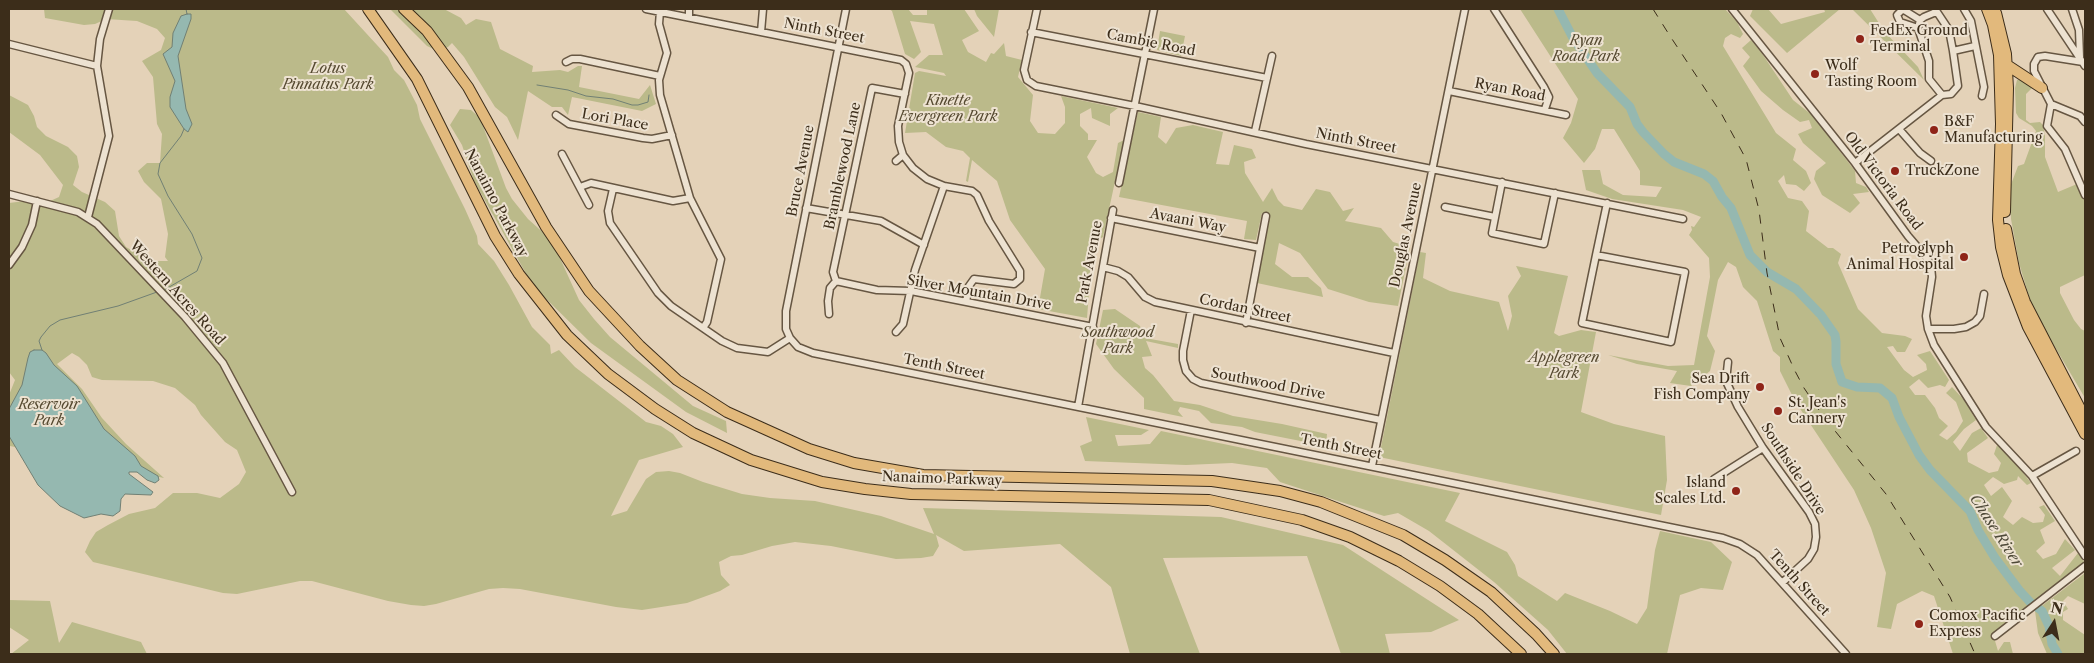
<!DOCTYPE html>
<style>
body{margin:0}
#map{position:relative;width:2094px;height:663px;overflow:hidden;background:#e4d2b8;font-family:"Libre Caslon Text",serif}
canvas{display:block}
.frame{position:absolute;inset:0;border:10px solid #3c2d1a;pointer-events:none}
.north{position:absolute;left:2029px;top:598px;width:50px;height:50px;-webkit-text-stroke:4px #ede2d1;paint-order:stroke;rotate:11deg;font-size:14px;font-weight:700;line-height:20px;text-align:center;color:#3c2d1a}
.north::after{content:'';display:block;margin:auto;width:18px;height:22px;background:#3c2d1a;clip-path:polygon(50% 0,100% 100%,50% 72%,0 100%)}
</style>
<div id="map">
<canvas width="2094" height="663"></canvas>
<div class="frame"></div>
<div class="north">N</div>
</div>
<script>
const c = document.querySelector('canvas').getContext('2d');
c.lineJoin = 'round';
function fill(path, color) { c.fillStyle = color; c.fill(path, 'evenodd'); }
const toPath = rows => new Path2D(rows.map(r => 'M' + r).join(''));
function strokePath(path, color, width, dash) { c.strokeStyle = color; c.lineWidth = width; c.lineCap = dash ? 'butt' : 'round'; c.setLineDash(dash || []); c.stroke(path); }
function write(font, color, halo, rows, align = 'center') {
  c.font = font + ' "Libre Caslon Text",serif'; c.lineWidth = 4; c.setLineDash([]); c.textBaseline = 'middle'; c.strokeStyle = halo; c.fillStyle = color; for (const [text, x, y, turn = 0] of rows) {
    c.save(); c.translate(x, y); c.rotate((+turn || 0) * Math.PI / 180); c.textAlign = isNaN(turn) ? turn : align; if (halo) c.strokeText(text, 0, 0); c.fillText(text, 0, 0); c.restore();
  }
}
const green = toPath([
 [44,9,344,9,388,57,394,70,404,80,417,105,420,119,465,209,477,236,478,244,494,261,509,285,532,327,550,345,551,354,559,350,575,367,646,422,661,426,673,434,683,447,639,460,611,516,627,511,646,479,656,472,669,471,680,473,703,482,742,494,770,498,815,501,881,516,934,534,923,508,1221,517,1343,545,1459,620,1431,632,1385,634,1390,654,1341,654,1307,556,1163,558,1200,654,1130,654,1111,587,1060,544,964,551,936,535,939,546,933,556,921,558,896,559,831,546,795,542,772,546,742,555,731,556,719,562,721,575,730,585,720,591,687,603,642,610,616,607,520,589,503,588,489,589,436,604,424,606,411,605,388,601,312,581,300,581,237,594,223,593,93,562,85,552,90,541,96,532,108,525,129,514,155,508,173,493,197,493,220,498,239,484,246,472,237,450,225,442,201,415,195,405,175,388,153,381,102,380,92,377,87,365,79,357,72,353,57,364,82,389,102,418,126,444,164,478,10,446,9,395,15,380,9,372,9,203,25,201,48,202,59,197,63,185,40,155,9,132,9,95,28,105,34,116,37,127,46,136,68,147,77,156,79,167,73,185,82,192,105,202,115,211,119,236,126,247,140,255,156,261,168,261,165,257,168,234,161,199,144,182,138,171,147,163,160,163,162,134,157,124,153,77,142,61,161,50,165,38,157,29,137,21,106,19,95,24,84,25,45,18],
 [390,9,444,9,461,18,466,25,476,19,491,22,500,49,533,66,532,72,560,70,568,72,578,66,582,66,579,87,639,99,650,85,656,104,642,111,572,97,568,115,562,107,552,107,528,91,518,140,507,117,495,107,464,57,452,43,448,47,438,51,427,46],
 [889,9,908,9,913,15,927,15,927,9,964,9,979,31,962,40,968,52,986,62,991,53,994,54,1004,43,1006,56,1022,60,1018,77,1033,95,1030,121,1038,133,1055,134,1065,123,1065,107,1061,96,1118,108,1110,114,1110,126,1092,118,1091,108,1080,114,1080,126,1088,134,1088,140,1097,140,1087,157,1096,173,1103,177,1113,172,1118,143,1124,140,1103,237,1087,247,1091,268,1087,318,1038,309,1045,269,1010,220,997,181,972,160,968,182,966,181,970,158,963,151,946,147,926,132,905,133,915,73,919,71,946,76,944,73,915,67,929,55,943,55,934,24,910,21,921,52,914,59,905,54,892,11],
 [974,9,999,9,994,37,977,16],
 [1520,9,1725,9,1737,22,1743,34,1740,38,1731,34,1725,38,1723,46,1776,133,1796,149,1793,160,1806,171,1811,183,1804,191,1796,185,1786,184,1784,175,1778,181,1788,198,1802,201,1809,211,1806,231,1828,248,1833,248,1841,254,1838,263,1858,309,1882,333,1905,336,1912,339,1905,352,1897,352,1893,346,1887,347,1904,370,1913,377,1927,370,1926,364,1917,355,1930,351,1949,380,1945,387,1940,385,1928,388,1919,379,1909,387,1915,395,1925,395,1935,408,1939,418,1948,426,1939,435,1947,440,1956,432,1963,421,1956,402,1946,393,1952,387,1964,400,1976,420,1964,429,1953,442,1960,451,1972,433,1981,428,1988,438,1967,453,1968,462,1989,473,1998,471,2001,463,1994,454,1997,445,2015,462,2031,483,2027,485,2018,476,2017,480,2004,484,1993,477,1984,485,1991,496,2002,487,2012,501,2003,517,2013,525,2022,517,2033,523,2043,522,2045,515,2039,507,2044,505,2055,521,2040,530,2045,543,2036,551,2043,559,2056,554,2065,539,2075,550,2052,568,2060,576,2078,553,2085,563,1993,634,1998,651,2004,642,2010,642,2013,654,1953,654,1934,596,1922,591,1897,604,1891,629,1877,627,1886,573,1871,528,1854,490,1795,401,1780,371,1780,357,1773,351,1757,301,1743,287,1736,267,1728,262,1718,280,1707,336,1715,351,1710,371,1691,386,1670,383,1677,371,1637,364,1608,355,1668,366,1694,365,1710,277,1709,258,1689,235,1692,230,1691,226,1694,227,1701,217,1683,210,1612,199,1586,190,1582,170,1600,170,1603,184,1623,195,1656,197,1662,187,1640,185,1640,171,1614,129,1602,129,1595,149,1584,163,1563,138,1571,123,1578,99],
 [1753,9,1768,9,1781,24,1825,12,1824,9,1840,9,1787,53,1750,16],
 [1852,9,1870,9,1884,31,1918,67,1924,80],
 [1160,31,1185,36,1181,56,1157,50],
 [1751,40,1761,52,1793,100,1812,115,1855,171,1856,183,1866,187,1869,192,1853,194,1860,203,1850,213,1822,195,1814,179,1816,171,1826,163,1803,143,1798,134,1812,128,1809,120,1800,122,1783,110,1761,91,1743,66,1750,57,1742,48],
 [2020,79,2031,85,2032,88,2026,94,2026,120,2030,123,2040,122,2043,125,2045,136,2045,157,2058,192,2077,184,2085,202,2085,275,2060,287,2060,293,2074,320,2081,329,2085,331,2085,398,2045,330,2030,300,2019,263,2011,219,2010,187,2018,166,2024,164,2036,131,2032,126,2019,118,2016,113,2015,88,2017,80],
 [460,109,471,110,480,118,506,188,512,199,528,219,547,236,559,256,579,300,594,319,610,337,693,406,726,421,727,433,686,412,591,343,533,286,474,181,462,145,450,125],
 [1138,112,1161,117,1158,137,1166,144,1176,128,1193,125,1223,132,1216,164,1229,165,1234,145,1252,149,1256,158,1244,162,1245,173,1263,202,1272,188,1278,200,1284,206,1302,210,1316,189,1330,192,1343,211,1354,208,1345,221,1381,228,1393,242,1410,247,1398,306,1369,302,1328,289,1300,253,1279,243,1275,264,1292,277,1308,277,1321,288,1323,297,1257,283,1269,216,1262,213,1256,240,1244,239,1247,221,1119,197],
 [1420,252,1426,253,1423,278,1450,291,1499,302,1508,331,1512,316,1508,296,1521,276,1516,266,1568,276,1554,333,1559,336,1581,330,1596,332,1581,412,1614,424,1665,436,1667,480,1661,515,1379,457],
 [1115,309,1140,326,1145,338,1178,344,1178,348,1146,341,1152,356,1142,357,1145,368,1153,375,1174,401,1200,405,1233,416,1282,424,1327,434,1326,446,1255,432,1242,427,1211,423,1199,411,1180,407,1178,411,1183,417,1144,409,1144,398,1114,369,1096,344,1103,310],
 [1086,417,1149,430,1141,435,1115,435,1118,446,1150,444,1161,431,1460,493,1445,521,1507,552,1515,565,1518,576,1557,601,1565,593,1610,611,1637,624,1647,608,1655,550,1660,531,1711,542,1732,562,1723,590,1701,588,1680,595,1667,654,1567,654,1548,630,1494,582,1429,531,1398,513,1384,516,1280,482,1267,468,1232,463,1186,465,1085,461,1080,446,1092,441],
 [2085,573,2085,604,2068,596,2063,601,2068,609,2063,612,2063,620,2085,635,2085,654,2047,654,2038,633,2035,611],
 [9,600,50,601,59,643,72,622,141,642,147,654,11,654,29,640,9,627]
]);
const water = toPath([
 [187,14,191,14,191,19,178,56,186,109,192,124,188,132,184,129,170,107,170,97,175,81,163,54,172,47,173,33,181,16,187,14],
 [34,350,42,350,46,353,54,365,77,386,104,429,135,456,141,466,158,476,159,480,155,483,147,480,137,472,129,472,129,474,153,492,151,495,125,494,121,499,120,511,113,516,101,514,84,518,60,506,38,485,9,436,9,409,22,385,28,358,30,352,34,350]
]);
const stream = toPath([
 [186,9,187,14],
 [537,85,568,90,586,96,613,99,632,105,638,105,648,102,649,95],
 [164,290,197,271,202,258,192,234,168,196,158,174,160,163,181,136,184,129],
 [42,350,39,341,41,337,50,326,60,320,118,306,157,292]
]);
const river = toPath([
 [1558,9,1573,38,1597,73,1630,107,1637,124,1643,132,1664,154,1674,162,1704,174,1713,181,1722,197,1731,208,1750,255,1767,272,1796,289,1821,315,1835,335,1836,342,1836,364,1842,382,1857,387,1880,388,1892,398,1899,417,1919,455,1930,470,1970,511,1978,530,1995,558,2019,590,2030,602,2042,611,2049,626,2052,644,2058,654]
]);
const minor = toPath([
 [646,9,901,60,906,64,909,73,898,126,899,142,903,155,913,168,927,179,944,186,972,191,977,195,989,221,1020,271,1020,279,1014,284,974,279,969,286,966,302],
 [846,9,786,311,786,329,790,338,798,347,813,353,1723,538,1740,544,1757,555,1846,654],
 [1037,9,1024,70,1027,80,1036,86,1135,106,1306,144,1683,219],
 [1494,9,1544,87,1549,97,1545,109],
 [1732,9,1855,163,1908,236,1926,257,1931,266,1932,277,1926,316,1928,329,1934,345,1986,427,2032,476,2085,556],
 [1964,9,1971,21,1984,87,1982,96],
 [2047,9,2085,66],
 [2072,9,2079,30,2080,57],
 [660,11,659,24,667,53,659,80,660,95,690,198,721,259,707,322,703,328],
 [1936,12,1924,17,1920,20,1918,28,1929,61,1929,79,1942,95],
 [689,17,689,9],
 [1918,28,1900,22,1897,15,1901,11,1904,10,1920,20],
 [761,32,763,9],
 [1031,32,1267,78],
 [9,44,97,66],
 [1953,51,1975,46],
 [566,62,572,59,580,59,660,76],
 [2083,62,2045,56,2038,57,2034,64,2034,71,2051,104,2047,126,2065,149,2085,195],
 [1449,91,1566,115],
 [2051,104,2080,116,2085,122],
 [556,115,569,124,643,138,652,139,672,135],
 [1899,129,1920,153,1931,161],
 [1255,131,1272,56],
 [562,154,589,205],
 [896,161,903,155],
 [1855,163,1942,95,1951,94,1958,86,1953,51,1949,30,1935,9],
 [1502,182,1492,233,1544,244,1555,193],
 [1119,183,1154,9],
 [580,187,591,183,673,201,690,198],
 [613,189,608,211,610,223,658,293,671,306,722,341,737,348,768,352,790,338],
 [9,194,78,212,97,224,185,317,223,363,292,492],
 [1445,207,1495,217],
 [806,208,881,221,924,245],
 [88,217,109,136,97,66,100,39,109,9],
 [1111,218,1260,248],
 [1596,255,1685,272,1671,342,1582,323,1596,255,1607,203],
 [9,265,22,247,32,225,37,201],
 [1103,267,1118,271,1128,277,1145,297,1155,302,1394,353],
 [836,281,833,272,872,88,905,94],
 [1191,310,1183,351,1183,360,1186,371,1193,379,1201,383,1381,420],
 [829,314,828,301,830,288,836,281,877,290,911,291,1093,327],
 [1246,323,1266,216],
 [1928,329,1954,329,1966,327,1975,322,1980,316,1984,294],
 [896,332,903,324,915,270,944,186],
 [1728,362,1726,381,1738,407,1763,448,1809,512,1815,524,1816,537,1814,549,1808,559,1783,582],
 [1078,407,1113,210],
 [1372,466,1465,9],
 [2032,476,2076,451],
 [1714,479,1763,448],
 [1995,636,2085,566]
]);
const highway = toPath([
 [368,9,417,79,495,236,519,274,567,335,608,374,655,409,693,433,751,460,822,482,865,489,911,494,1209,500,1302,520,1350,537,1399,561,1440,586,1478,614,1521,654],
 [404,9,427,31,468,87,546,227,589,291,640,346,677,380,727,412,809,449,854,463,923,475,1212,481,1280,491,1321,502,1403,535,1445,560,1491,592,1536,634,1554,654],
 [1987,9,1993,25,1999,55,2001,124,1998,220,2001,247,2008,275,2028,327,2085,434],
 [1996,13,2006,54,2008,88,2005,212],
 [2007,65,2042,88],
 [2006,229,2015,274,2025,302,2085,418]
]);
const rail = toPath([
 [1653,9,1670,36,1721,113,1746,159,1759,210,1767,273,1780,338,1795,371,1804,388,1823,416,1886,494,1950,597,1975,654]
]);
const markers = [
 [1860,39,5,"#8f2418"],
 [1815,74,5,"#8f2418"],
 [1934,130,5,"#8f2418"],
 [1895,171,5,"#8f2418"],
 [1964,257,5,"#8f2418"],
 [1760,387,5,"#8f2418"],
 [1778,411,5,"#8f2418"],
 [1736,491,5,"#8f2418"],
 [1919,624,5,"#8f2418"]
];
const streetNames = [
 ["Ninth Street",824,31,11],
 ["Cambie Road",1151,43,11],
 ["Ryan Road",1510,90,11],
 ["Lori Place",615,120,10],
 ["Ninth Street",1356,141,11],
 ["Bramblewood Lane",843,166,-78],
 ["Bruce Avenue",801,171,-79],
 ["Old Victoria Road",1883,181,53],
 ["Nanaimo Parkway",496,203,62],
 ["Avaani Way",1188,221,11],
 ["Douglas Avenue",1406,235,-78],
 ["Park Avenue",1090,262,-79],
 ["Western Acres Road",177,293,48],
 ["Silver Mountain Drive",979,293,10],
 ["Cordan Street",1245,309,12],
 ["Tenth Street",944,367,11],
 ["Southwood Drive",1268,384,11],
 ["Tenth Street",1341,447,11],
 ["Southside Drive",1793,469,57],
 ["Nanaimo Parkway",942,479,2],
 ["Tenth Street",1799,583,48]
];
const poiNames = [
 ["FedEx Ground",1870,31],
 ["Terminal",1870,47],
 ["Wolf",1825,66],
 ["Tasting Room",1825,82],
 ["B&F",1944,122],
 ["Manufacturing",1944,138],
 ["TruckZone",1905,171],
 ["Petroglyph",1954,249,"right"],
 ["Animal Hospital",1954,265,"right"],
 ["Sea Drift",1750,379,"right"],
 ["Fish Company",1750,395,"right"],
 ["St. Jean's",1788,403],
 ["Cannery",1788,419],
 ["Island",1726,483,"right"],
 ["Scales Ltd.",1726,499,"right"],
 ["Comox Pacific",1929,616],
 ["Express",1929,632]
];
const parkNames = [
 ["Ryan",1586,41],
 ["Road Park",1586,57],
 ["Lotus",328,69],
 ["Pinnatus Park",328,85],
 ["Kinette",948,101],
 ["Evergreen Park",948,117],
 ["Southwood",1118,333],
 ["Park",1118,349],
 ["Applegreen",1564,358],
 ["Park",1564,374],
 ["Reservoir",49,405],
 ["Park",49,421]
];
const waterNames = [
 ["Chase River",1996,531,57]
];
fill(green, '#bbba8a');
fill(water, '#95b8b0');
strokePath(water, '#718074', 1);
strokePath(stream, '#718074', 1);
strokePath(river, '#95b8b0', 9);
strokePath(minor, '#665642', 9);
strokePath(highway, '#3c2d1a', 12);
strokePath(minor, '#ede2d1', 6);
strokePath(highway, '#e2b97c', 10);
strokePath(rail, '#3c2d1a', 1, [9, 9]);
for (const [x, y, r, color] of markers) { const dot = new Path2D(); dot.arc(x, y, r, 0, 2 * Math.PI); c.fillStyle = color; c.fill(dot); strokePath(dot, '#ede2d1', 2); }
write('14px', '#3c2d1a', '#ede2d1', streetNames);
write('14px', '#3c2d1a', '#ede2d1', poiNames, 'left');
write('italic 14px', '#554930', '#ede2d1', parkNames);
write('italic 15px', '#4e4938', '#ede2d1', waterNames);
</script>
